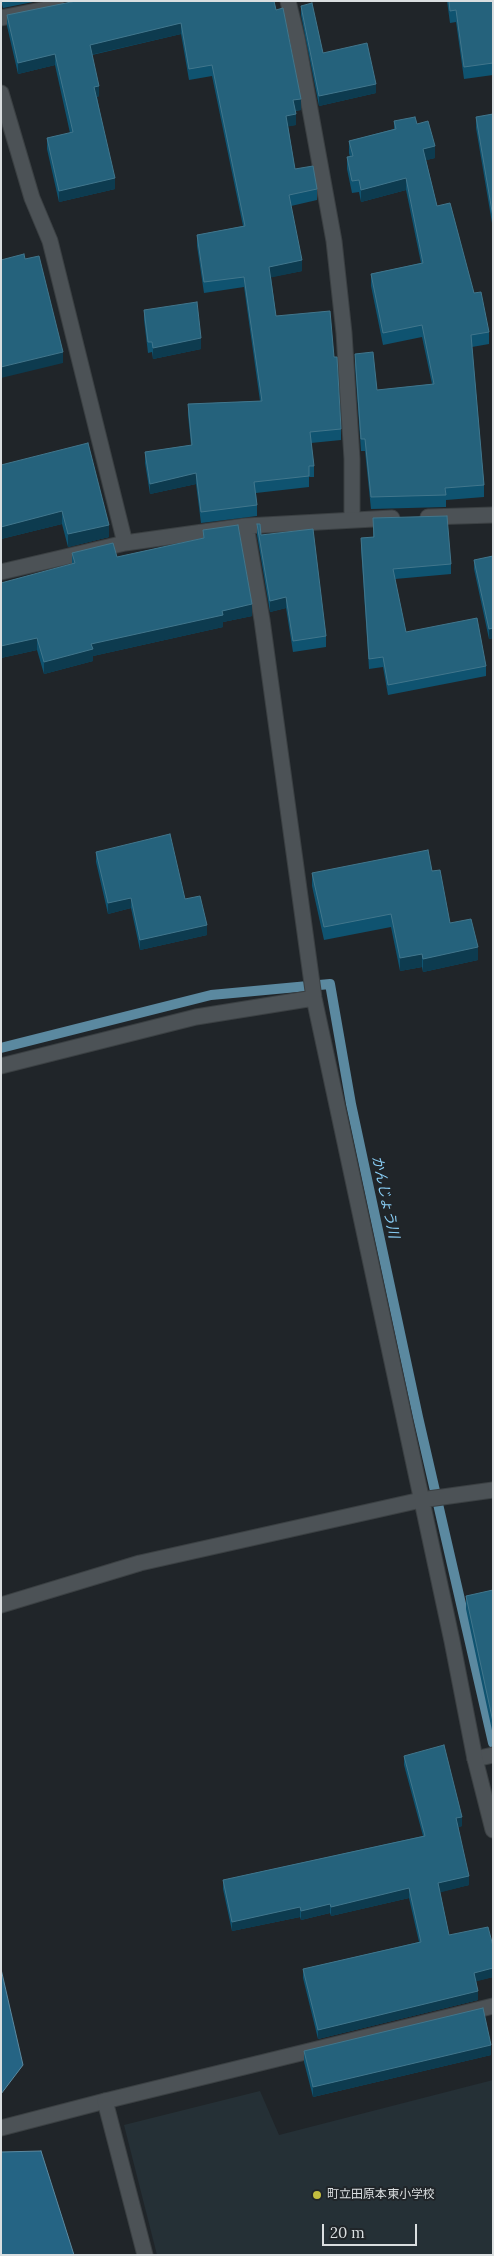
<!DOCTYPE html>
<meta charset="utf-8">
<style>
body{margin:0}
#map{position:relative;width:494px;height:2256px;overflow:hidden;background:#202529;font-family:Lora,serif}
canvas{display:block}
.frame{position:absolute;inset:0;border:2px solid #dadee0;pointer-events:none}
.scale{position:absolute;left:322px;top:2224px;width:95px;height:22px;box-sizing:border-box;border:2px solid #dadee0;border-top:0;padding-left:6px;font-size:15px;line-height:18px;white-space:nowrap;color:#dadee0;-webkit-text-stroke:4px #202529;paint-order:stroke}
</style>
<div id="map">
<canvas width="494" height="2256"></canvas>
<div class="frame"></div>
<div class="scale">20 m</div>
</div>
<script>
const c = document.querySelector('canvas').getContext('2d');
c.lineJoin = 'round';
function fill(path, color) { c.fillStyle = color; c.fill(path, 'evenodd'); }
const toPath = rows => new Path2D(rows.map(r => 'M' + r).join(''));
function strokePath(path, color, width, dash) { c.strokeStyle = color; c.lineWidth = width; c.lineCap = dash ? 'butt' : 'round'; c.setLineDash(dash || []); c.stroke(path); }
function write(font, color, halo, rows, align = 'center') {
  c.font = font + ' Lora,"Noto Sans JP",serif'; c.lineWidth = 4; c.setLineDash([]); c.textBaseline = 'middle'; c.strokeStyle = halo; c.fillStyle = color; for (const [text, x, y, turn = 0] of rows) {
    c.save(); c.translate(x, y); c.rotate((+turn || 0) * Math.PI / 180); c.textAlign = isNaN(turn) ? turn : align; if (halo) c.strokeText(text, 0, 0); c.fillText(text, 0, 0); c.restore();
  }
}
const built = toPath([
 [493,2080,493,2255,157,2255,124,2125,260,2091,279,2135]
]);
const water = toPath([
 [1,1969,23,2065,1,2094,1,1969],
 [41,2151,74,2255,1,2255,1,2152,41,2151]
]);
const stream = toPath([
 [1,1048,211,995,330,984,351,1104,418,1417,493,1743]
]);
const service = toPath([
 [288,1,297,38,334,241,344,333,352,459,352,519],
 [475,1759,493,1755],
 [1,2128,105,2101]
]);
const minor = toPath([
 [1,18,57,7,55,1],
 [1,93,32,198,50,241,125,543],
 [428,517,493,515],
 [246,526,262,620,314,998,452,1641,475,1759,493,1830],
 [1,572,125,543,246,526,392,518],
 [1,1066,196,1017,314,998],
 [1,1605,140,1563,421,1500,493,1490],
 [145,2255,105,2101,493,2006]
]);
const wall = toPath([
 [1,1,38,1,3,8],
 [274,1,301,110,295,111,296,125,288,126,295,169,317,189,317,200,291,206,302,271,271,277,276,316,341,429,341,440,311,443,314,466,314,477,309,477,309,487,256,493,257,505,257,516,201,523,196,484,150,494,145,463,145,452,191,445,188,415,188,404,260,401,244,287,204,293,197,246,197,235,243,226,212,76,189,80,181,34,92,55,99,96,97,97,115,189,59,202,47,149,47,138,70,133,55,65,18,74,7,26,7,15],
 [447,1,493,1,493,75,464,79,456,22,450,23],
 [301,6,323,53,376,93,319,106,301,15],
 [493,114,493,229,476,128,476,117],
 [394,121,417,124,435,158,426,160,437,206,474,293,489,332,489,344,472,347,484,485,484,497,446,500,446,507,371,509,365,451,361,451,355,366,355,354,377,390,432,384,422,337,383,345,371,286,371,274,421,263,406,190,361,202,359,192,352,193,347,169,347,157,350,157,349,153,349,141,394,129],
 [144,310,201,349,153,359,152,352,148,353,144,320],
 [1,465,109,537,68,547,62,524,1,539],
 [373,518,451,564,451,574,395,579,406,632,486,666,486,676,388,695,383,667,369,669,361,548,361,538,373,537],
 [257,524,261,535,326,636,326,647,293,652,286,608,270,612,257,535],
 [203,530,252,616,223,622,223,627,93,656,93,661,44,674,37,650,1,658,72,564,72,553,117,557,203,538],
 [493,556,493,638,489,639,474,569,474,560],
 [96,852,185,899,207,935,140,950,131,908,108,914,96,862],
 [432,871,450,923,478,960,423,972,422,967,400,971,391,927,324,940,312,886,312,873],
 [493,1590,493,1735,466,1609,466,1596],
 [404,1756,462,1826,458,1827,469,1885,440,1892,449,1935,493,1946,493,1977,476,1981,478,2000,318,2039,303,1978,303,1969,419,1942,409,1898,331,1916,330,1913,301,1920,300,1917,232,1931,223,1889,223,1880,423,1836,404,1765],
 [304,2051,491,2055,313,2097,304,2062]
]);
const shadedWall = toPath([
 [181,23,181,34,90,55,90,45],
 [55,54,55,65,18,74,18,63],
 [376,84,376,93,319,106,319,96],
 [99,86,99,96,94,98,94,87],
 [301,99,301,110,293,111,293,100],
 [296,114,296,125,286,127,286,116],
 [435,146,435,158,423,161,423,149],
 [115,178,115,189,59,202,59,191],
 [406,178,406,190,361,202,361,190],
 [302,260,302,271,269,278,269,267],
 [201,338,201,349,153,359,153,348],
 [63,352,63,363,1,378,1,367],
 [196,473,196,484,150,494,150,484],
 [62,511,62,524,1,539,1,527],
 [109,525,109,537,68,547,68,534],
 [286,597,286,608,270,612,270,601],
 [252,604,252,616,223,622,223,627,93,656,93,661,44,674,44,662,91,644],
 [493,628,493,638,489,639,489,629],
 [37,638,37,650,1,658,1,646],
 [131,898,131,908,108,914,108,903],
 [207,925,207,935,140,950,140,940],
 [478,947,478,960,423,972,423,959],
 [422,954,422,967,400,971,400,958],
 [462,1817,462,1826,456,1828,456,1818],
 [469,1876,469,1885,438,1893,438,1883],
 [409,1888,409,1898,331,1916,331,1907],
 [330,1904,330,1913,301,1920,301,1911],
 [300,1907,300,1917,232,1931,232,1922],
 [493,1968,493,1977,474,1982,474,1973],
 [478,1991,478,2000,318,2039,318,2030],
 [491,2045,491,2055,313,2097,313,2087]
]);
const building = toPath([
 [76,1,274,1,276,10,283,8,301,99,293,100,296,114,286,116,295,169,313,166,317,189,289,195,302,260,269,267,276,316,330,311,334,357,337,357,341,429,310,432,314,466,309,466,309,476,254,482,257,505,201,512,196,473,150,484,145,452,192,445,188,404,262,401,244,277,204,282,197,235,245,226,212,65,189,69,181,23,90,45,99,86,94,87,115,178,59,191,47,138,73,132,55,54,18,63,7,15,76,1],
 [449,1,493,1,493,63,464,67,456,10,450,11,449,1],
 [312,3,323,53,367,43,376,84,319,96,301,6,312,3],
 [493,114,493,217,476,117,493,114],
 [415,117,417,124,428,121,435,146,423,149,437,206,450,203,474,293,481,292,489,332,471,335,484,485,445,488,446,495,371,497,365,439,361,439,355,354,373,352,377,390,434,384,422,325,383,333,371,274,423,263,406,178,361,190,359,180,352,181,347,157,353,156,349,141,396,129,394,121,415,117],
 [24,254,25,259,39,256,63,352,1,367,1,260,24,254],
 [197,302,201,338,153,348,152,342,148,342,144,310,197,302],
 [88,443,109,525,68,534,62,511,1,527,1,465,88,443],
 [447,516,451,564,393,569,406,632,477,618,486,666,388,685,383,657,369,659,361,538,374,537,373,518,447,516],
 [257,524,260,524,261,535,313,529,326,636,293,641,286,597,270,601,257,524],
 [238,525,252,604,222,611,223,615,91,644,93,649,44,662,37,638,1,646,1,583,75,563,72,553,113,543,117,557,204,538,203,530,238,525],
 [493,556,493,628,489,629,474,560,493,556],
 [170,834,185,899,200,896,207,925,140,940,131,898,108,903,96,852,170,834],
 [428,850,432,871,440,870,450,923,471,919,478,947,423,959,422,954,400,958,391,914,324,927,312,873,428,850],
 [493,1590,493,1722,466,1596,493,1590],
 [444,1745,462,1817,456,1818,469,1876,438,1883,449,1935,488,1927,493,1946,493,1968,474,1973,478,1991,318,2030,303,1969,421,1942,409,1888,331,1907,330,1904,301,1911,300,1907,232,1922,223,1880,425,1836,404,1756,444,1745],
 [483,2008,491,2045,313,2087,304,2051,483,2008]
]);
const markers = [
 [317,2195,5,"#c3bd3f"]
];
const poiNames = [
 ["町立田原本東小学校",327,2195]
];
const waterNames = [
 ["かんじょう川",385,1197,78]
];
fill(built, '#253036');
fill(water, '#256484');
strokePath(water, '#5b89a0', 1);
strokePath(stream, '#5b89a0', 10);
strokePath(service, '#3b4043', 17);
strokePath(minor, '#3b4043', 17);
strokePath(service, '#4c5256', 15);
strokePath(minor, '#4c5256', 15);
fill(wall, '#0f5370');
fill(shadedWall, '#0d3b4f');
fill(building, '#25627c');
strokePath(building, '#41768c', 1);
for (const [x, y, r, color] of markers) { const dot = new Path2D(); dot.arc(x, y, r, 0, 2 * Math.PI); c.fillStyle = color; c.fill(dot); strokePath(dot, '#202529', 2); }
write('12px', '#dadee0', '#202529', poiNames, 'left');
write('italic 14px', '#8acff7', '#202529', waterNames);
</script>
